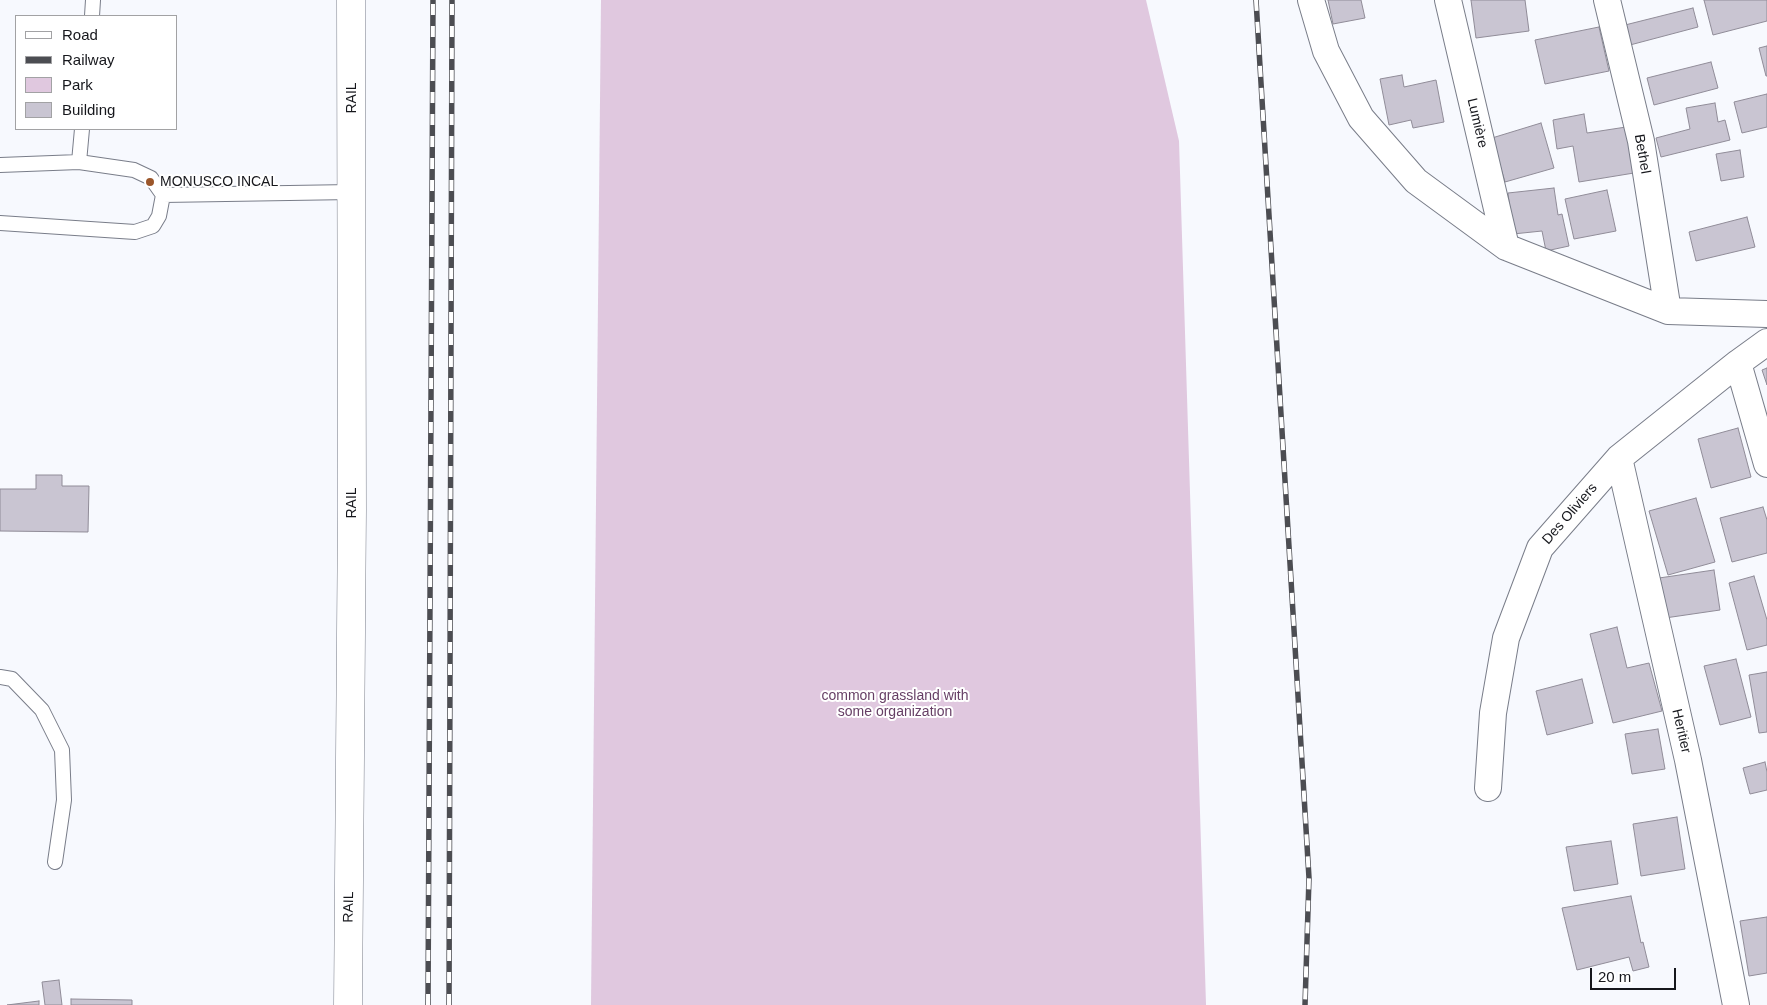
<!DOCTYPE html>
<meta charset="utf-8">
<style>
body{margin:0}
#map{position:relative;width:1767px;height:1005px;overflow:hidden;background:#f7f9fe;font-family:Helvetica,sans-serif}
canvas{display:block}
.legend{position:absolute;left:15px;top:15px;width:162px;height:115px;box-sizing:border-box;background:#fff;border:1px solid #a2a2a4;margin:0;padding:6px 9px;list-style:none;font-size:15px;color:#16171c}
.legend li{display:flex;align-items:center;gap:10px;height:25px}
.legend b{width:25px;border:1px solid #a2a2a4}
.scale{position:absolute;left:1590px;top:968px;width:86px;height:22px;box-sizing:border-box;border:2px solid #16171c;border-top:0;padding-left:6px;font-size:15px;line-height:18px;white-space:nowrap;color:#16171c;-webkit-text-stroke:4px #fff;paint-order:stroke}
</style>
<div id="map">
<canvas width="1767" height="1005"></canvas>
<ul class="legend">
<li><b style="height:6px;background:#fff"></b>Road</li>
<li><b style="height:6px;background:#4c4d52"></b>Railway</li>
<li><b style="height:14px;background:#e0c8df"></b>Park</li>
<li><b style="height:14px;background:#c9c5d2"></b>Building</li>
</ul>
<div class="scale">20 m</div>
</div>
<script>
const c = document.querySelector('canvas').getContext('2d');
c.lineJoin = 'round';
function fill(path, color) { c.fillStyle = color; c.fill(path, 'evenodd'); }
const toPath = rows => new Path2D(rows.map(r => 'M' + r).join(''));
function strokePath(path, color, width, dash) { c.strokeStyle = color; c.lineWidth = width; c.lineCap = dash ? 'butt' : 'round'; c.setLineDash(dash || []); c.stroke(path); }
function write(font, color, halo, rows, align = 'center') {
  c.font = font + ' Helvetica,sans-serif'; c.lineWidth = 4; c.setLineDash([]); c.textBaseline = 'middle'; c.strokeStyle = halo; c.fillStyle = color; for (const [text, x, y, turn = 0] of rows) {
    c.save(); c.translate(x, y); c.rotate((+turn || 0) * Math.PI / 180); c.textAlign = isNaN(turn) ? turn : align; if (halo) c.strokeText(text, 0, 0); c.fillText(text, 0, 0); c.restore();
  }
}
const green = toPath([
 [601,0,1146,0,1179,141,1206,1005,591,1005]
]);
const building = toPath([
 [1328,0,1361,0,1365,18,1333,24,1328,0],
 [1471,0,1525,0,1529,31,1476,38,1471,0],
 [1704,0,1767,0,1767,21,1713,35,1704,0],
 [1693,8,1698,27,1630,45,1625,25,1693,8],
 [1599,27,1609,71,1545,84,1535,40,1599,27],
 [1767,46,1767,76,1766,76,1759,48,1767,46],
 [1711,62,1718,88,1654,105,1647,78,1711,62],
 [1402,75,1404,87,1436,80,1444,122,1413,128,1411,120,1389,125,1380,79,1402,75],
 [1767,94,1767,127,1742,133,1734,102,1767,94],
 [1715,103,1718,122,1725,120,1730,140,1661,157,1656,138,1690,129,1686,108,1715,103],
 [1584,114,1587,133,1626,127,1634,173,1579,182,1573,146,1557,149,1553,120,1584,114],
 [1541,123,1554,168,1505,182,1492,138,1541,123],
 [1740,150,1744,177,1721,181,1716,154,1740,150],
 [1554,188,1558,215,1562,214,1569,246,1546,251,1542,231,1513,234,1508,193,1554,188],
 [1607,190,1616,231,1574,239,1565,199,1607,190],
 [1747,217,1755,247,1696,261,1689,232,1747,217],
 [1767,368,1767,385,1762,370,1767,368],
 [1738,428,1751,477,1711,488,1698,439,1738,428],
 [36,475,62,475,62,486,89,486,88,532,0,531,0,489,36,489,36,475],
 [1696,498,1715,562,1668,575,1649,511,1696,498],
 [1763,507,1767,520,1767,553,1732,562,1720,518,1763,507],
 [1714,570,1720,610,1665,618,1659,578,1714,570],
 [1754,576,1767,620,1767,645,1747,650,1729,583,1754,576],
 [1617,627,1627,668,1649,663,1662,711,1613,723,1590,634,1617,627],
 [1736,659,1751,717,1720,725,1704,666,1736,659],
 [1767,672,1767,732,1759,733,1749,675,1767,672],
 [1582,679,1593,723,1547,735,1536,691,1582,679],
 [1658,729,1665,769,1632,774,1625,734,1658,729],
 [1765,762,1767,772,1767,790,1750,794,1743,768,1765,762],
 [1677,817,1685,869,1641,876,1633,824,1677,817],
 [1611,841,1618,884,1574,891,1566,847,1611,841],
 [1631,896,1641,943,1643,942,1649,967,1633,971,1629,957,1577,970,1562,908,1631,896],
 [1767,917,1767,973,1749,976,1740,921,1767,917],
 [59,980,62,1005,45,1005,42,982,59,980],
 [71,999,132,1000,132,1005,71,1005,71,999],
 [39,1001,39,1005,7,1005,39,1001]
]);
const service = toPath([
 [92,16,93,0],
 [79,162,82,129],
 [0,165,79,162,134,170,151,178,163,195,159,216,153,226,135,232,0,223],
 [163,195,352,192],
 [0,677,12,679,42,710,62,750,64,800,55,862]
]);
const minor = toPath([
 [1311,0,1326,51,1361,118,1416,181,1506,247,1668,311,1767,314],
 [1448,0,1506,247],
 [1607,0,1641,141,1668,311],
 [1738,363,1767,464],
 [1619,458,1688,760,1736,1005],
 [1488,788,1493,713,1506,638,1540,548,1619,458,1738,363,1767,342]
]);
const primary = toPath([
 [348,1005,352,509,351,0]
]);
const rail = toPath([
 [1256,0,1309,878,1305,1005],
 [428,1005,433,0],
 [449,1005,452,0]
]);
const markers = [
 [150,182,5,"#9b562a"]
];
const streetNames = [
 ["RAIL",352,98,-90],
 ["Lumière",1477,123,77],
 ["Bethel",1642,154,80],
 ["RAIL",352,503,-90],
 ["Des Oliviers",1570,514,-49],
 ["Heritier",1681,731,77],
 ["RAIL",349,907,-89]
];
const poiNames = [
 ["MONUSCO INCAL",160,182]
];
const parkNames = [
 ["common grassland with",895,696],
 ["some organization",895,712]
];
fill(green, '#e0c8df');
fill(building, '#c9c5d2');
strokePath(building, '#908c98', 1);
strokePath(service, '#797d89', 16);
strokePath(minor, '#797d89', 28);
strokePath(primary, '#797d89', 29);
strokePath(service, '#fff', 14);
strokePath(minor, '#fff', 26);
strokePath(primary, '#fff', 28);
strokePath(rail, '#4c4d52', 5.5);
strokePath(rail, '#fff', 4, [11]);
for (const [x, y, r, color] of markers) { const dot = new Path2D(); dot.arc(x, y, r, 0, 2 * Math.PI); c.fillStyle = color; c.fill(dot); strokePath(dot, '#fff', 2); }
write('14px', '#16171c', '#fff', streetNames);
write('14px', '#16171c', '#fff', poiNames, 'left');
write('14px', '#663f65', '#fff', parkNames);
</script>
